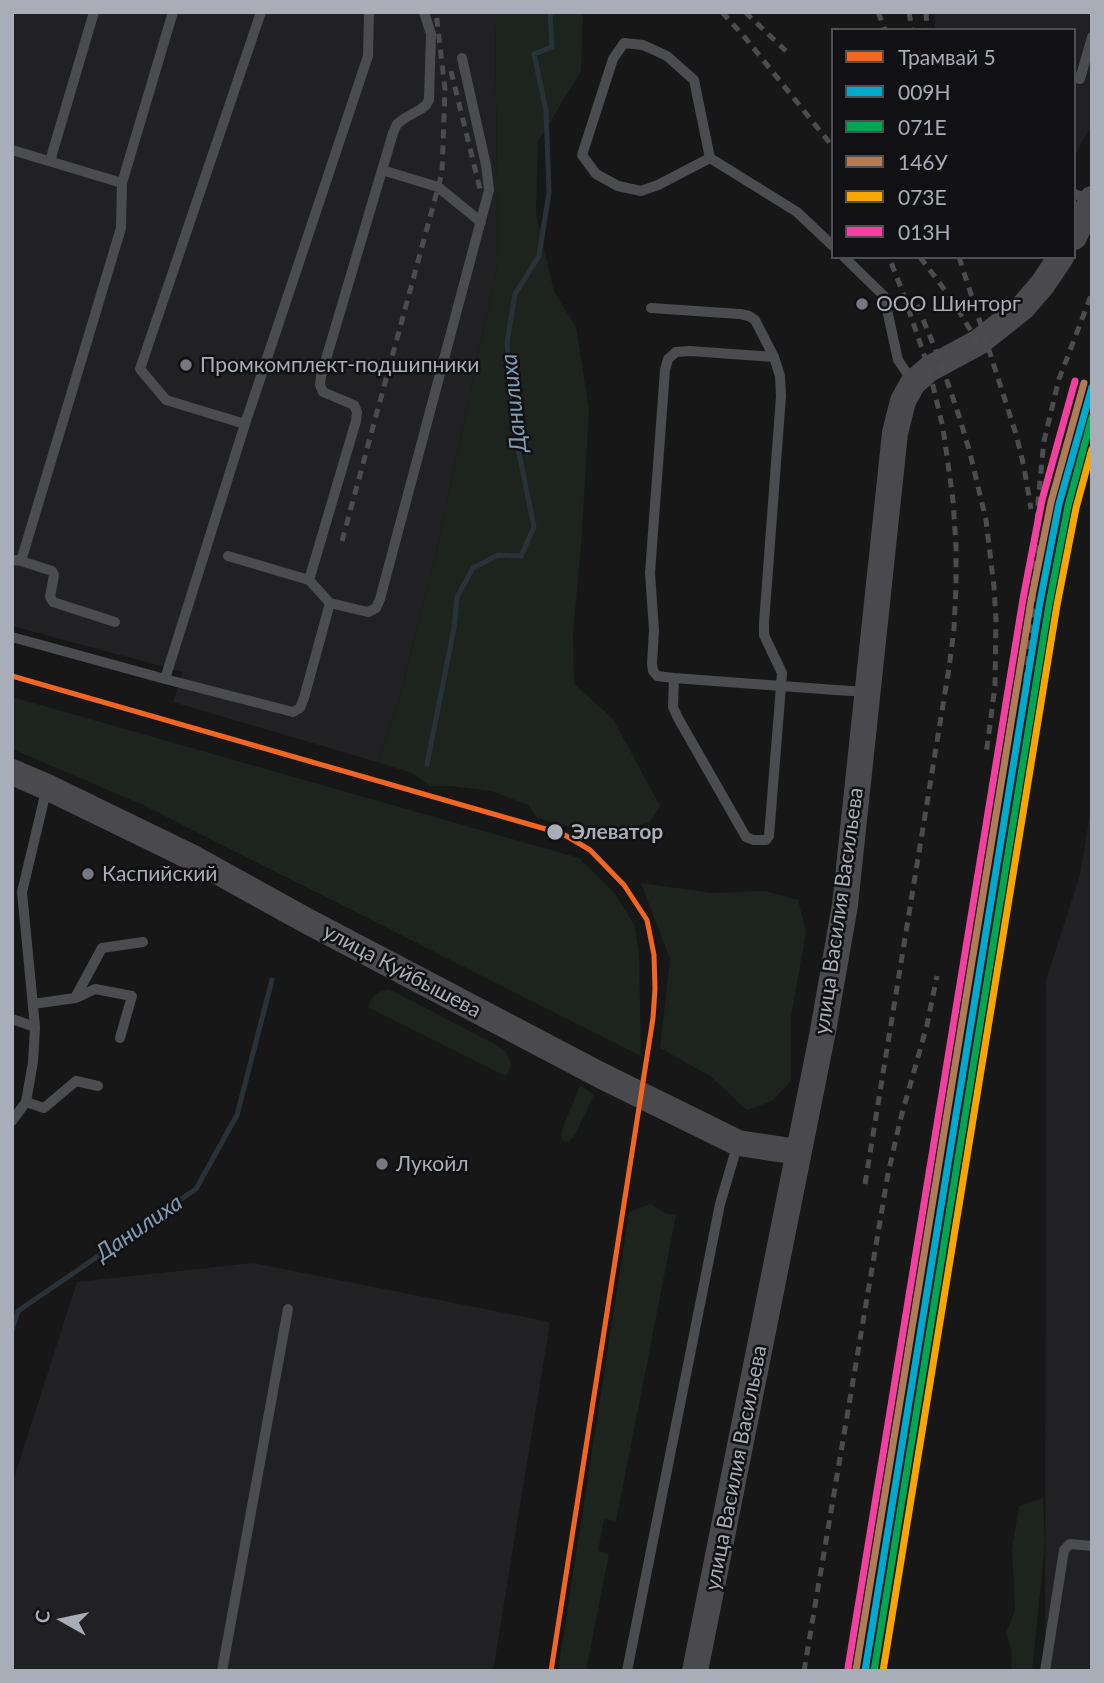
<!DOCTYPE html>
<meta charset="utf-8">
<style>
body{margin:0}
#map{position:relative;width:1104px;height:1683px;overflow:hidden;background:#171717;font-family:Lato,sans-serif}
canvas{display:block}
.frame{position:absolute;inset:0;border:14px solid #a8adb8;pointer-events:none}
.legend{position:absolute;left:831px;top:28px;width:245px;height:231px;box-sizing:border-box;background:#111113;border:2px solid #4d4f55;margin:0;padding:9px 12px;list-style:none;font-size:21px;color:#a8adb8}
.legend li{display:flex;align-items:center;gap:14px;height:35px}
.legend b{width:35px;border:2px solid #4d4f55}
.north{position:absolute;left:28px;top:1585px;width:70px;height:70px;-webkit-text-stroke:5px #111113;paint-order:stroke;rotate:279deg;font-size:19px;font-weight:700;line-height:28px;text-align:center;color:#a8adb8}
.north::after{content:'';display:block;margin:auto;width:24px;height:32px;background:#a8adb8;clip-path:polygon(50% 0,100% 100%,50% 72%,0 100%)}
</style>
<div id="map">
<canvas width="1104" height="1683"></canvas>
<div class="frame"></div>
<ul class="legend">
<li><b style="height:9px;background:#f26522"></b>Трамвай 5</li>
<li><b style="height:9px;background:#00a9ce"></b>009Н</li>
<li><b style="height:9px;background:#00a651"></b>071Е</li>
<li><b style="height:9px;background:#b07c57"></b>146У</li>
<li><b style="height:9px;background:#f7a600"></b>073Е</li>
<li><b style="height:9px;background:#f240a1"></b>013Н</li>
</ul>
<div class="north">С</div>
</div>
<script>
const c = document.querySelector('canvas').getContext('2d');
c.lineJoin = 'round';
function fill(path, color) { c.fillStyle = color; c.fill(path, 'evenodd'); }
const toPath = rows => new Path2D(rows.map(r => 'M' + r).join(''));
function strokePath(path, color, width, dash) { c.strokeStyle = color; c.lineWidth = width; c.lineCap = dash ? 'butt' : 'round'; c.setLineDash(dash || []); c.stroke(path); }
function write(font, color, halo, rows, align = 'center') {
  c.font = font + ' Lato,sans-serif'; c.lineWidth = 5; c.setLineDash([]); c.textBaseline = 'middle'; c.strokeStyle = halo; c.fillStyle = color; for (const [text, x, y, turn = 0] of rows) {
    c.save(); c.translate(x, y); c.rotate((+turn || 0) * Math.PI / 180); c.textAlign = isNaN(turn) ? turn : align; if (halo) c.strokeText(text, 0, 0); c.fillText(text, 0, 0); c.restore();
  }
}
const built = toPath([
 [12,12,495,12,498,262,437,549,398,704,377,762,173,702,183,672,12,626],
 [934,12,1092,12,1092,124,1074,157,1074,30,935,30],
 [1092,802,1092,1671,1045,1671,1046,980,1080,875],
 [253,1263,550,1322,493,1671,12,1671,12,1484,77,1282]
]);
const green = toPath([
 [495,12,583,12,581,71,538,142,536,213,554,292,576,327,589,410,582,533,573,635,574,684,613,719,660,806,650,822,606,837,537,818,528,805,491,791,450,786,430,786,412,773,377,762,398,704,437,549,498,262],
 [12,697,579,858,614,893,635,926,639,955,641,1056,141,804,12,749],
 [641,883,712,893,765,891,798,900,806,931,791,1017,791,1081,772,1101,747,1110,710,1076,660,1048,670,959],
 [389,989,498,1046,506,1052,511,1062,509,1071,506,1076,368,1007,373,997,380,992],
 [580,1086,593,1094,593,1097,575,1135,568,1142,564,1141,561,1138,563,1127],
 [650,1204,665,1213,676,1215,616,1521,604,1519,598,1551,609,1553,586,1671,558,1671,629,1212],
 [1043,1498,1045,1543,1032,1671,1011,1671,1012,1651,1006,1633,1015,1611,1012,1549,1019,1506]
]);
const stream = toPath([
 [427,764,454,628,457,597,473,568,498,555,521,556,534,527,518,448,507,343,515,294,539,256,549,192,546,110,534,54,552,47,550,12],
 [12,1330,18,1311,196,1189,237,1115,272,980]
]);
const service = toPath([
 [1074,77,1080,79,1092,37],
 [12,150,122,183],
 [710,158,658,185,641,191,618,186,596,174,582,155,613,59,624,43,643,45,667,56,694,80,710,158,797,212,833,246],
 [50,161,94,12],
 [382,170,438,187,481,222],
 [1074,194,1091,199],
 [844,257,884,296,898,360,913,382],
 [651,308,740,314,749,316,755,320,774,357],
 [245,424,166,400,140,369,261,12],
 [228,556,309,580],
 [12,561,15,560,21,561,121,228,122,183,173,12],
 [21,561,52,571,54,575,50,597,53,602,115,622],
 [330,603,309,580,356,421,357,412,354,405,323,392,320,385,321,376,393,133,397,124,405,118,421,109,426,105,429,100,431,34,424,12],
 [12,637,165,679,245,424,368,56,369,12],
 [674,678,657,676,653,671,652,664,654,630,650,573,665,370,668,359,676,352,690,351,774,357,780,376,781,396,764,623,764,635,782,673,781,686,769,836,766,840,753,840,746,837,678,718,673,707,674,678,781,686,836,690,867,692],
 [165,679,293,712,300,708,304,698,330,603,368,612,376,608,380,599,489,190,486,165,462,58],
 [76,998,95,989,132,996,120,1038],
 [33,1004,75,998,102,948,143,942],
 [12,1019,35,1027],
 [26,1102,44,1108,76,1081,98,1086],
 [12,1121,26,1102,33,1062,35,1027,22,892,47,787],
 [222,1671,288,1309],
 [627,1671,720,1204,738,1143],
 [1045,1671,1064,1550,1070,1544,1092,1546]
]);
const secondary = toPath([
 [1074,237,1092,199],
 [12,772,47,787,195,859,307,921,602,1076,738,1143,798,1152],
 [695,1671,823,1031,845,905,895,433,903,401,913,383,929,369,979,342,1023,307,1042,285,1061,257]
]);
const rail = toPath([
 [722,12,747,40,833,147],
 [745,12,786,51],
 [878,12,885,30],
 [909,12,912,30],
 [926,12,927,30],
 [451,71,480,189],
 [920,257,950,297,981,347],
 [959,257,1016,434,1024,467,1031,509],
 [917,305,941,363,960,419,970,453,986,520,994,587,996,619,995,686,986,755],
 [342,541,442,173,445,89,436,12],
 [1024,697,1032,623,1038,501,1044,441,1059,379,1092,293],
 [865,1184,949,668,954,629,956,587,956,546,953,500,943,428,929,369,903,293,889,257],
 [804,1671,888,1174,900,1121,927,1025,937,976]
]);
const rail1 = toPath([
 [865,1671,1040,602,1059,504,1092,387]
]);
const rail2 = toPath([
 [874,1671,1049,604,1068,506,1092,417]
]);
const rail3 = toPath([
 [856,1670,1031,601,1051,502,1084,383]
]);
const rail4 = toPath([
 [883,1671,1057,605,1076,508,1092,449]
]);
const rail5 = toPath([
 [848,1668,1023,599,1042,500,1075,381]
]);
const tram1 = toPath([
 [12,676,563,834,590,850,624,885,647,920,654,955,655,989,653,1018,551,1671]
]);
const markers = [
 [862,304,7,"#757880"],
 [186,365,7,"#757880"],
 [555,832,9,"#a8adb8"],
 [88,874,7,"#757880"],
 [382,1164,7,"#757880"]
];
const poiNames = [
 ["ООО Шинторг",876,304],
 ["Промкомплект-подшипники",200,365],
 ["Каспийский",102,874],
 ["Лукойл",396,1164]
];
const stopNames = [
 ["Элеватор",571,832]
];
const streetNames = [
 ["улица Василия Васильева",839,911,-82],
 ["улица Куйбышева",402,971,28],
 ["улица Василия Васильева",736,1468,-79]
];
const waterNames = [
 ["Данилиха",514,403,-96],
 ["Данилиха",139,1228,-34]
];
fill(built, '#212123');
fill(green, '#1d241e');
strokePath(stream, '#2a3239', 5);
strokePath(service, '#4b4c50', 10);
strokePath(secondary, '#4a4a4e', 26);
strokePath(rail, '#4b4c4f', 5, [9, 7]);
strokePath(rail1, '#00a9ce', 7);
strokePath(rail2, '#00a651', 7);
strokePath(rail3, '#b07c57', 7);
strokePath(rail4, '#f7a600', 7);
strokePath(rail5, '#f240a1', 7);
strokePath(tram1, '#f26522', 5);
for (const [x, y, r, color] of markers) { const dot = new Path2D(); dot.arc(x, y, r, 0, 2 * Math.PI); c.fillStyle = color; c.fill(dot); strokePath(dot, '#111113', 2.5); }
write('21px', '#a8adb8', '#111113', poiNames, 'left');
write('bold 21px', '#a8adb8', '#111113', stopNames, 'left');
write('21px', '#a8adb8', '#111113', streetNames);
write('italic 23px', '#7f9bb3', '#111113', waterNames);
</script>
